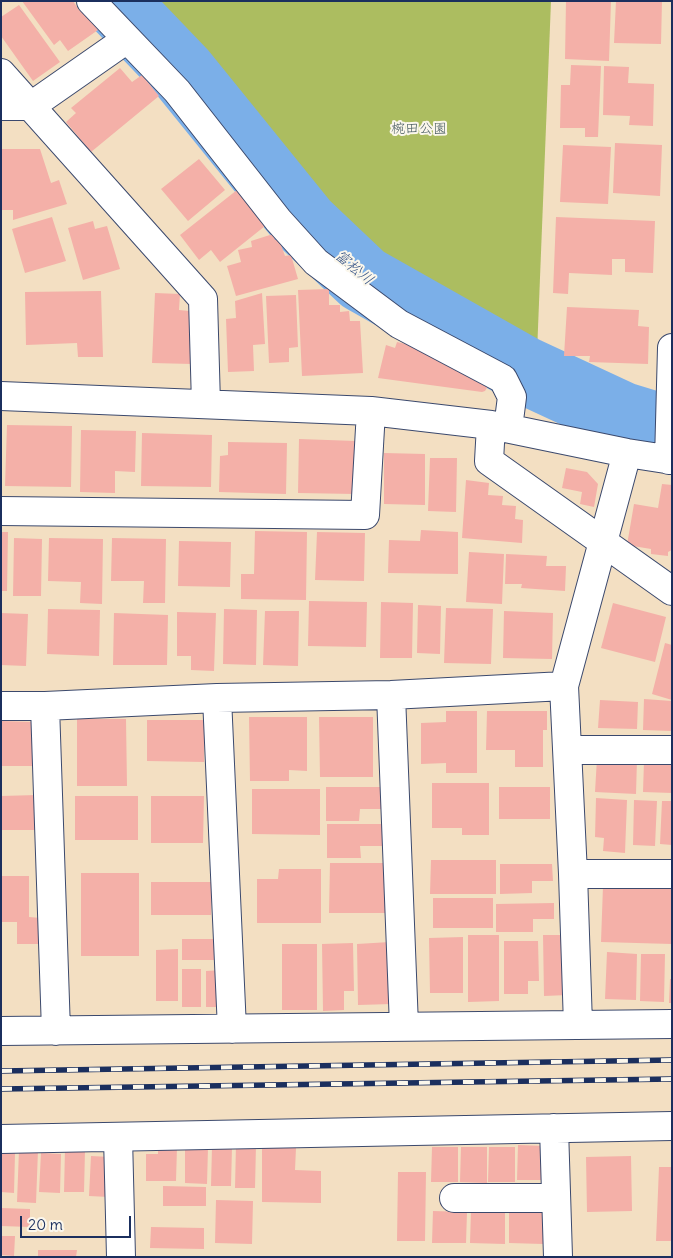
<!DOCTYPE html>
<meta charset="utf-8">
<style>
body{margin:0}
#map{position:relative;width:673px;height:1258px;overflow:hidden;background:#f3dfc2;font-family:Delius,sans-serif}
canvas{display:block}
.frame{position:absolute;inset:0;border:2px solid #1b2f5e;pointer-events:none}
.scale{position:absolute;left:20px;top:1216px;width:111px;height:22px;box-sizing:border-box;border:2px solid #1b2f5e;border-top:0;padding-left:6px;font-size:15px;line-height:18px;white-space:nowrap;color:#1b2f5e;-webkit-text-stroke:4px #fbf7ec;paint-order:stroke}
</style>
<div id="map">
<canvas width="673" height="1258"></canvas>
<div class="frame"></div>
<div class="scale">20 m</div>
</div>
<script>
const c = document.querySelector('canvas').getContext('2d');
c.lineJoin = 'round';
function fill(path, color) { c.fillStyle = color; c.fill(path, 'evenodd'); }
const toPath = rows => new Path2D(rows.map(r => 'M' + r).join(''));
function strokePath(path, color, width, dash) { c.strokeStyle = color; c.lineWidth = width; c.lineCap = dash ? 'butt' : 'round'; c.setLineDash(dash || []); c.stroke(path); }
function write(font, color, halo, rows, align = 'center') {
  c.font = font + ' Delius,"Klee One",sans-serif'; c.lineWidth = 4; c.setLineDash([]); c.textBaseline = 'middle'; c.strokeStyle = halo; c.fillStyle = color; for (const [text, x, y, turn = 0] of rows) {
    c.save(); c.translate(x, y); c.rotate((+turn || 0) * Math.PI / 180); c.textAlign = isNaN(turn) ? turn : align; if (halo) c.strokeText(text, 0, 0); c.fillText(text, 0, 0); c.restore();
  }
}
const green = toPath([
 [140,1,551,1,537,353,349,240]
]);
const river = toPath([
 [114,1,182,72,305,224,363,279,524,370,623,416,672,431]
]);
const building = toPath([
 [22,1,73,1,79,10,82,8,98,30,68,51,60,40,54,45],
 [566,1,611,1,609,61,565,59],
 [616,1,662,1,661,44,614,43],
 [19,5,60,62,33,81,1,36,1,17],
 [571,65,601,66,598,137,585,137,585,128,560,128,561,85,570,85],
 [604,66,629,67,628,83,654,84,653,126,629,125,630,116,603,115],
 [120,68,132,82,142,75,159,96,91,152,66,122,76,113,71,108],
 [615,143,662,145,660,196,613,193],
 [563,145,611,147,608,204,560,202],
 [1,149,40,149,51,183,59,180,67,204,13,220,13,210,1,210],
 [199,159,225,190,188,221,161,189],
 [237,190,265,226,220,262,211,250,199,260,180,235],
 [52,217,66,261,25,273,12,229],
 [556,217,655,221,653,273,625,272,625,259,612,259,612,275,569,273,568,294,553,293],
 [93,221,95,229,107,226,120,269,83,280,68,228],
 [273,234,275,240,279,239,285,256,291,255,298,279,236,296,227,266,241,262,238,250,252,247,251,241],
 [329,289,329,305,340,305,340,312,349,311,350,321,360,321,363,373,302,376,298,290],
 [101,291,103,357,78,357,77,343,26,345,25,292],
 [155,293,180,294,179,310,189,311,189,323,194,323,192,364,152,363],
 [262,293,265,344,253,345,254,371,228,372,226,319,236,318,235,301],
 [296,295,298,347,289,348,289,362,269,363,266,296],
 [567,307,639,310,638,326,649,327,648,364,589,362,590,356,564,356],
 [397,342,427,349,488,386,485,391,482,392,378,378,386,345,395,348],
 [7,425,72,426,71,487,5,486],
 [81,430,136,431,135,472,115,471,115,493,80,492],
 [142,433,212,435,211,487,141,486],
 [299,439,356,441,355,494,298,493],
 [228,442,287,443,286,494,219,492,220,456,228,455],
 [384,453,425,454,425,505,384,504],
 [430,458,457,458,456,512,428,511],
 [566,468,587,472,598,484,594,507,580,504,582,492,562,488],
 [466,480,489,483,488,495,503,496,502,505,516,506,515,519,523,520,522,543,462,538],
 [662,484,672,485,672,550,668,552,668,556,651,554,651,549,627,545,634,504,658,508],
 [421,530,458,532,458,574,388,573,389,540,420,541],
 [255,531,307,532,306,600,241,599,241,574,254,574],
 [1,532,8,532,7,591,1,591],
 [317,532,365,533,364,581,315,580],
 [14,538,42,539,41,596,13,596],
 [49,538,103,539,102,604,80,603,81,582,48,581],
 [112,538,166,539,165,603,143,603,144,581,111,581],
 [179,541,231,542,230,587,178,586],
 [469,552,504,554,502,604,466,602],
 [506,554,547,556,546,566,566,566,565,591,521,588,522,584,505,584],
 [309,601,367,602,366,647,308,646],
 [381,602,413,603,412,658,380,658],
 [613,603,666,617,655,662,601,648],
 [418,605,441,606,440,654,417,653],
 [446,608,493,609,491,664,444,663],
 [48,609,100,610,99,656,47,654],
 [224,609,257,610,256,665,223,664],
 [265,611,299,611,298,666,263,665],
 [504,611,553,613,552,659,503,658],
 [177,612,216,613,214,671,191,670,191,656,177,656],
 [1,613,28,614,26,666,1,665],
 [114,613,168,615,167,665,113,665],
 [665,643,672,645,672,700,652,694],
 [644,699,672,701,672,731,643,730],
 [600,700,638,702,637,729,598,728],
 [446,711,477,711,477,773,446,773,446,763,421,764,421,723,446,722],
 [487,711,547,711,547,730,543,730,543,767,515,767,515,750,486,750],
 [249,717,307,717,307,771,289,770,289,781,250,781],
 [319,717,373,717,373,777,320,777],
 [77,719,126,719,127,786,77,786],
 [147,720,204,720,204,762,147,761],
 [1,721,34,722,34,766,1,766],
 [597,758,637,759,636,794,595,792],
 [644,761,672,762,672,793,643,792],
 [432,783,489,783,489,835,462,835,462,828,432,828],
 [326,787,381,787,381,809,360,809,359,821,326,821],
 [499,787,550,787,550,819,499,819],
 [252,789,320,789,320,835,252,834],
 [37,795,37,830,1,830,1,796],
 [75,796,138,796,138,840,75,840],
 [151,796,204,796,203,843,151,843],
 [596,798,627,800,625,853,603,851,604,838,595,837],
 [634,800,657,801,655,846,633,845],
 [662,801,672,801,672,845,660,844],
 [327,824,383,824,382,846,360,846,361,858,327,858],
 [431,860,496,860,496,894,430,894],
 [330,863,386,863,386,913,329,913],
 [500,864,552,864,553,881,532,881,532,893,500,894],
 [279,869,321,869,321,923,257,923,257,879,278,879],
 [81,873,139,873,139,956,81,956],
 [1,876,29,876,29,917,41,918,41,944,17,944,17,922,1,922],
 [151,882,211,882,211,915,151,915],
 [603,886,672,888,672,944,601,942],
 [433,898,493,898,493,928,433,928],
 [554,903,554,919,533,919,533,932,496,932,496,904],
 [468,935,499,935,499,1001,468,1002],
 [543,935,568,935,568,995,544,996],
 [463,937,463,993,430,993,429,938],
 [182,939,218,939,219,960,182,960],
 [504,941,538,941,539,981,528,981,528,994,504,994],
 [390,942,392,1004,358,1005,357,944],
 [353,943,354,991,344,991,344,1010,323,1011,322,944],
 [282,944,317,944,317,1010,282,1010],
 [178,949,178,1001,156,1001,156,950],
 [607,952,637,954,636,1000,605,999],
 [641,954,665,954,664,1002,640,1001],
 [182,969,201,969,201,1007,182,1007],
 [223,970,223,1007,206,1007,206,971],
 [670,979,672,979,672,1003,669,1003],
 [236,1144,256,1145,255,1188,235,1188],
 [518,1145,544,1146,544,1180,517,1180],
 [158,1146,177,1147,176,1181,146,1181,146,1154,158,1154],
 [185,1147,208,1148,207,1184,185,1183],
 [212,1147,232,1147,231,1186,211,1186],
 [432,1147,458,1147,458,1182,431,1182],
 [461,1147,487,1147,487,1183,460,1182],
 [489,1147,515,1147,515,1182,488,1182],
 [262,1148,296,1148,295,1170,321,1171,321,1203,262,1202],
 [65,1149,85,1150,84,1192,64,1192],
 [19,1150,38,1150,36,1203,17,1202],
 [1,1153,15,1153,14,1193,1,1192],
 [41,1153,61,1154,60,1193,39,1192],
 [91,1156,110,1157,109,1197,89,1196],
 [631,1156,632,1211,587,1212,586,1157],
 [659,1167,672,1167,672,1241,656,1241],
 [398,1172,426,1172,425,1241,397,1241],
 [163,1186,206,1187,206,1206,163,1206],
 [216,1200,253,1201,252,1244,215,1243],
 [1,1208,30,1209,30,1227,1,1226],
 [433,1211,467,1212,466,1243,432,1243],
 [471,1211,505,1211,505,1244,470,1243],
 [509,1211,544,1211,543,1244,509,1243],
 [151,1227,204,1228,204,1249,150,1248],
 [1,1236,15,1236,14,1256,1,1255],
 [38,1250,77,1250,76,1257,38,1257]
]);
const minor = toPath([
 [91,1,177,91,278,220,316,262,399,324,503,379,512,397,508,428],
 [1,73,203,299,206,404],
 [1,106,31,106,127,39],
 [1,396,371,411,491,425,627,453,672,460],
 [491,425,489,461,672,591],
 [669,460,672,348],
 [1,511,365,515,371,411],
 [391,695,404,1026],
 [217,698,232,1029],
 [1,706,45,706,217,698,391,695,564,686],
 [45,706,56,1031],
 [568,750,672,750],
 [573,874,672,874],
 [578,1025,573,874,564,686,627,453],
 [1,1031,672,1024],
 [554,1128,558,1257],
 [118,1137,121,1257],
 [1,1139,672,1126],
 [454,1198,555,1198]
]);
const rail = toPath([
 [1,1071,672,1060],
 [1,1089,672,1079]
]);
const parkNames = [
 ["椀田公園",419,129]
];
const waterNames = [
 ["富松川",354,268,40]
];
fill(green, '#acbd60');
strokePath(river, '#7bafe8', 68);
fill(building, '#f4b0a8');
strokePath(minor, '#3b496d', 30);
strokePath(minor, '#fff', 28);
strokePath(rail, '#1b2f5e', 5.5);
strokePath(rail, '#fbf7ec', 4, [11]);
write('14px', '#465a5f', '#fbf7ec', parkNames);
write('italic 15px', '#385587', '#fbf7ec', waterNames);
</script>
